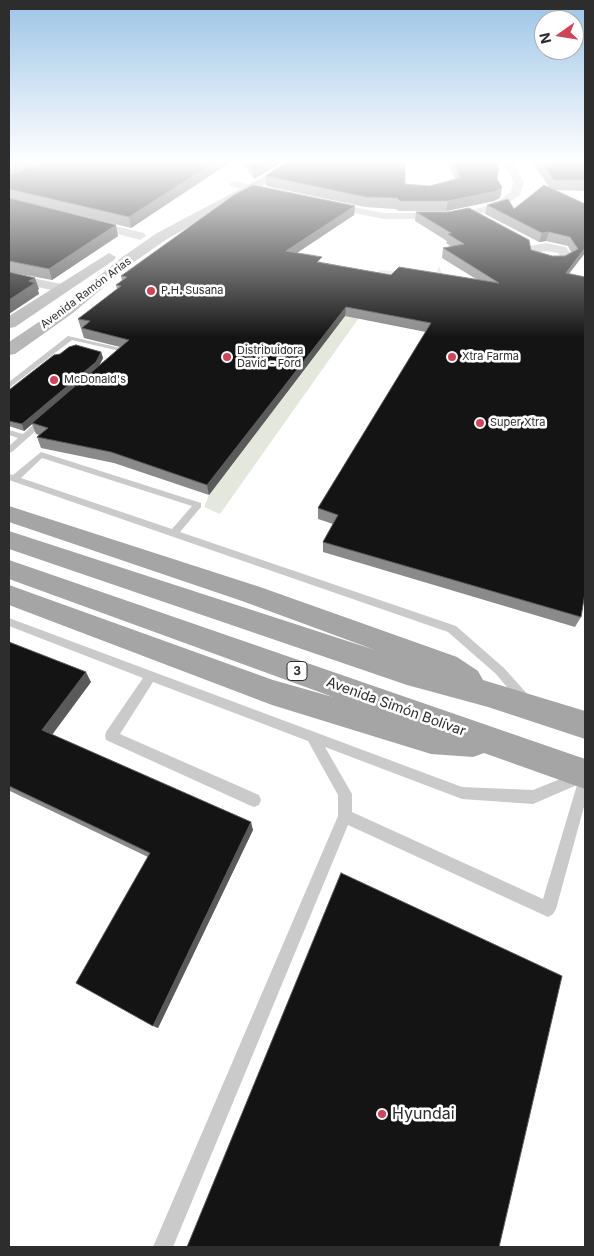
<!DOCTYPE html>
<meta charset="utf-8">
<style>
body{margin:0}
#map{position:relative;width:594px;height:1256px;overflow:hidden;background:#fff;font-family:Inter,sans-serif}
canvas{display:block}
.frame{position:absolute;inset:0;border:10px solid #2d2d2d;pointer-events:none}
.north{position:absolute;left:534px;top:10px;width:50px;height:50px;box-sizing:border-box;background:#fff;border:1px solid #ababab;border-radius:50%;rotate:257deg;font-size:14px;font-weight:700;line-height:20px;text-align:center;color:#2d2d2d}
.north::after{content:'';display:block;margin:auto;width:18px;height:22px;background:#ce4458;clip-path:polygon(50% 0,100% 100%,50% 72%,0 100%)}
</style>
<div id="map">
<canvas width="594" height="1256"></canvas>
<div class="frame"></div>
<div class="north">N</div>
</div>
<script>
const c = document.querySelector('canvas').getContext('2d');
c.lineJoin = 'round';
function fill(path, color) { c.fillStyle = color; c.fill(path, 'evenodd'); }
const toPath = rows => new Path2D(rows.map(r => 'M' + r).join(''));
function strokePath(path, color, width, dash) { c.strokeStyle = color; c.lineWidth = width; c.lineCap = dash ? 'butt' : 'round'; c.setLineDash(dash || []); c.stroke(path); }
function write(font, color, halo, rows, align = 'center') {
  c.font = font + ' Inter,sans-serif'; c.lineWidth = 5; c.setLineDash([]); c.textBaseline = 'middle'; c.strokeStyle = halo; c.fillStyle = color; for (const [text, x, y, turn = 0] of rows) {
    c.save(); c.translate(x, y); c.rotate((+turn || 0) * Math.PI / 180); c.textAlign = isNaN(turn) ? turn : align; if (halo) c.strokeText(text, 0, 0); c.fillText(text, 0, 0); c.restore();
  }
}
const green = toPath([
 [439,266,443,276,398,276,358,319,220,514,204,507,209,495,380,270,436,275]
]);
const lane = toPath([
 [68,336,129,350,118,358,114,356,120,351,72,340,9,388,9,382,68,336],
 [42,417,48,417,49,419,12,452,9,453,9,446,18,438,9,435,9,430,23,434,42,417],
 [41,452,201,503,201,507,180,532,456,626,504,668,530,697,532,701,530,705,526,706,522,705,496,674,448,632,9,480,9,474,13,475,41,452],
 [42,458,192,506,172,529,21,478,42,458],
 [9,618,462,787,533,790,585,769,585,803,556,909,553,914,548,917,348,825,173,1247,153,1247,338,816,338,795,308,741,153,682,120,734,259,795,261,800,259,805,254,807,249,805,106,740,105,736,106,732,143,678,9,626,9,618],
 [325,747,462,799,533,804,577,785,543,899,352,812,352,794,325,747]
]);
const street = toPath([
 [502,161,512,161,524,182,520,195,502,208,472,216,446,219,384,219,324,207,319,204,324,201,384,213,446,213,472,210,494,204,510,193,514,182,502,161],
 [234,181,280,191,281,193,276,196,230,186,229,184,234,181],
 [86,219,144,233,146,236,140,240,82,224,80,222,86,219],
 [546,243,566,247,573,257,565,263,550,264,527,254,530,246,546,243],
 [546,251,558,253,560,256,551,256,540,252,546,251],
 [9,273,66,285,68,288,61,292,9,281,9,273]
]);
const secondary = toPath([
 [287,161,300,161,269,182,167,239,131,264,73,313,15,354,9,355,9,342,61,307,121,258,157,233,261,178,287,161],
 [109,253,116,257,114,260,15,327,9,328,9,316,109,253]
]);
const primary = toPath([
 [9,506,260,587,457,657,478,671,483,680,585,711,585,739,488,707,407,685,9,549,9,531,375,650,242,601,9,522,9,506],
 [9,560,585,759,585,789,484,753,473,757,431,754,272,705,9,605,9,585,273,680,333,697,9,579,9,560]
]);
const wall = toPath([
 [9,161,232,161,131,228,41,206,118,236,52,280,9,272],
 [241,161,284,161,254,179],
 [447,161,499,161,497,179,502,187,500,198,494,201,446,211,399,211,395,209,365,207,266,186,266,176,430,186,455,179],
 [531,161,585,161,585,191,556,190,585,204,585,253,569,274,581,617,575,627,323,552,323,542,333,524,318,519,318,508,426,332,345,316,209,495,114,463,41,448,37,437,39,435,36,434,32,424,24,431,9,426,9,390,101,352,103,358,99,366,120,347,84,338,78,319,117,289,116,285,122,281,121,276,355,206,354,215,297,253,321,262,391,275,476,279,442,258,443,248,452,247,446,243,447,241,415,221,416,212,552,256,565,256,571,252,568,246,546,241,539,242,485,214,487,205,514,209,550,188],
 [9,642,91,682,52,735,253,830,158,1028,76,983,148,857,10,791,9,793]
]);
const shadedWall = toPath([
 [24,161,54,161,9,177,9,166],
 [217,161,232,161,131,228,129,217],
 [268,161,284,161,254,179,254,169],
 [502,187,500,198,494,201,446,211,448,201],
 [355,206,354,215,286,260,286,251],
 [116,225,118,236,52,280,49,269],
 [549,232,546,241,539,242,542,233],
 [585,248,585,253,562,282,566,273],
 [35,278,39,289,38,290,39,294,9,314,9,300,29,281],
 [346,307,345,316,209,495,207,485],
 [101,352,103,358,98,368,24,431,22,424],
 [86,672,91,682,48,740,42,730],
 [251,822,253,830,158,1028,153,1026]
]);
const building = toPath([
 [9,161,24,161,9,166,9,161],
 [46,161,217,161,129,217,9,189,9,175,46,161],
 [248,161,268,161,254,169,248,161],
 [289,161,405,161,405,184,430,186,460,178,453,161,499,161,497,179,502,187,497,191,448,201,400,201,397,198,366,197,266,176,289,161],
 [540,161,585,161,585,180,554,180,540,161],
 [253,185,355,206,286,251,322,257,317,262,391,275,399,267,499,283,443,248,464,244,448,234,451,233,416,212,448,212,469,208,529,240,531,250,552,256,565,256,578,249,570,237,549,232,542,233,487,205,508,199,514,209,544,185,585,204,585,248,566,273,585,277,585,593,581,617,323,542,338,515,318,508,431,323,346,307,207,485,111,452,37,437,48,428,32,423,129,340,82,328,90,321,78,319,121,286,116,285,127,277,121,276,234,195,253,185],
 [9,198,116,225,49,269,9,261,9,198],
 [9,272,35,278,29,281,35,283,9,300,9,272],
 [76,345,101,352,96,362,22,424,9,421,9,390,54,355,60,354,69,347,76,345],
 [9,642,86,672,42,730,251,822,153,1026,76,983,150,853,9,786,9,642],
 [341,873,562,976,499,1247,187,1247,341,873]
]);
const markers = [
 [151,291,5,"#ce4458"],
 [227,357,5,"#ce4458"],
 [452,357,5,"#ce4458"],
 [54,380,5,"#ce4458"],
 [480,423,5,"#ce4458"],
 [382,1114,5,"#ce4458"]
];
const farPoinames = [
 ["P.H. Susana",161,291],
 ["Distribuidora",237,351],
 ["David - Ford",237,364],
 ["Xtra Farma",462,357],
 ["McDonald's",64,380],
 ["Super Xtra",490,423]
];
const farStreetnames = [
 ["Avenida Ramón Arias",86,293,-37]
];
const shields = [
 [297,671,20]
];
const shieldNames = [
 ["3",297,671]
];
const streetNames = [
 ["Avenida Simón Bolívar",396,707,20]
];
const nearPoinames = [
 ["Hyundai",392,1114]
];
fill(green, '#e4e8dc');
fill(lane, '#cacaca');
fill(street, '#cacaca');
fill(secondary, '#b7b7b7');
fill(primary, '#a5a5a5');
fill(wall, '#8a8a8a');
fill(shadedWall, '#5a5a5a');
fill(building, '#141414');
strokePath(building, '#5a5a5a', 1);
const sky = c.createLinearGradient(0, 0, 0, 337);
sky.addColorStop(0, '#9cc4e7');
sky.addColorStop(0.48, '#fff');
sky.addColorStop(1, '#ffffff00');
c.fillStyle = sky;
c.fillRect(0, 0, 594, 337);
for (const [x, y, r, color] of markers) { const dot = new Path2D(); dot.arc(x, y, r, 0, 2 * Math.PI); c.fillStyle = color; c.fill(dot); strokePath(dot, '#fff', 2); }
write('11px', '#2d2d2d', '#fff', farPoinames, 'left');
write('11px', '#2d2d2d', '#fff', farStreetnames);
for (const [x, y, w] of shields) { const box = new Path2D(); box.roundRect(x - w / 2, y - 9.5, w, 19, 4); c.fillStyle = '#fff'; c.fill(box); strokePath(box, '#2d2d2d', 1); }
write('bold 12px', '#2d2d2d', null, shieldNames);
write('14px', '#2d2d2d', '#fff', streetNames);
write('16px', '#2d2d2d', '#fff', nearPoinames, 'left');
</script>
